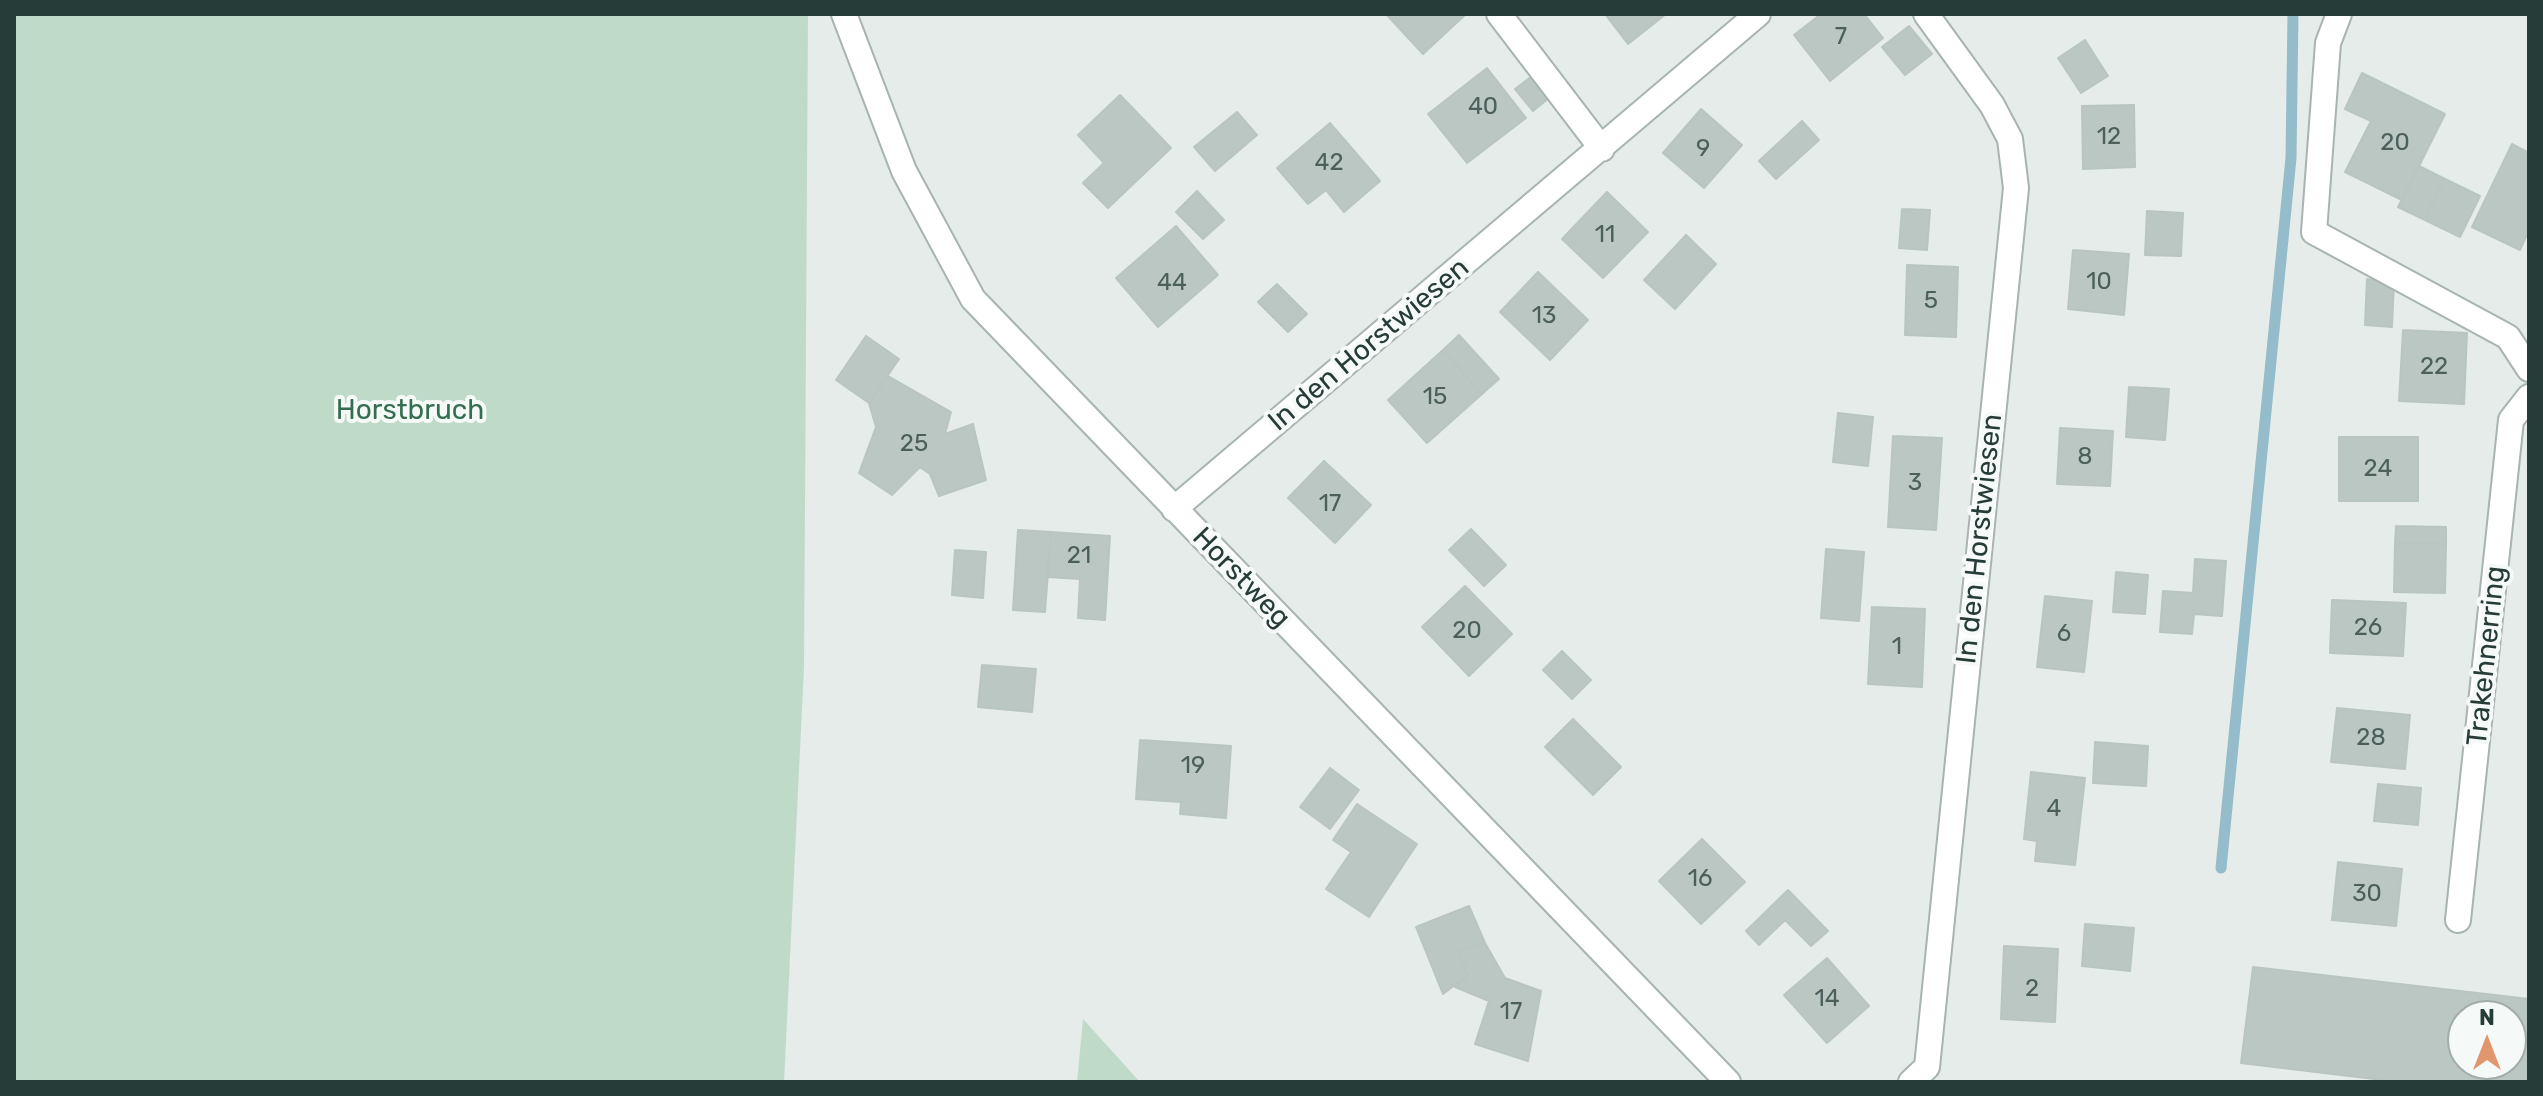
<!DOCTYPE html>
<style>
body{margin:0}
#map{position:relative;width:2543px;height:1096px;overflow:hidden;background:#e5ecea;font-family:Rubik,sans-serif}
canvas{display:block}
.frame{position:absolute;inset:0;border:16px solid #263c38;pointer-events:none}
.north{position:absolute;left:2447px;top:1000px;width:80px;height:80px;box-sizing:border-box;background:#f5f9f7;border:2px solid #a2adab;border-radius:50%;rotate:0deg;font-size:22px;font-weight:700;line-height:32px;text-align:center;color:#263c38}
.north::after{content:'';display:block;margin:auto;width:28px;height:36px;background:#e1966e;clip-path:polygon(50% 0,100% 100%,50% 72%,0 100%)}
</style>
<div id="map">
<canvas width="2543" height="1096"></canvas>
<div class="frame"></div>
<div class="north">N</div>
</div>
<script>
const c = document.querySelector('canvas').getContext('2d');
c.lineJoin = 'round';
function fill(path, color) { c.fillStyle = color; c.fill(path, 'evenodd'); }
const toPath = rows => new Path2D(rows.map(r => 'M' + r).join(''));
function strokePath(path, color, width, dash) { c.strokeStyle = color; c.lineWidth = width; c.lineCap = dash ? 'butt' : 'round'; c.setLineDash(dash || []); c.stroke(path); }
function write(font, color, halo, rows, align = 'center') {
  c.font = font + ' Rubik,sans-serif'; c.lineWidth = 8; c.setLineDash([]); c.textBaseline = 'middle'; c.strokeStyle = halo; c.fillStyle = color; for (const [text, x, y, turn = 0] of rows) {
    c.save(); c.translate(x, y); c.rotate((+turn || 0) * Math.PI / 180); c.textAlign = isNaN(turn) ? turn : align; if (halo) c.strokeText(text, 0, 0); c.fillText(text, 0, 0); c.restore();
  }
}
const green = toPath([
 [14,14,808,14,804,667,784,1082,14,1082],
 [1083,1019,1140,1082,1077,1082]
]);
const stream = toPath([
 [2221,868,2291,158,2293,14]
]);
const building = toPath([
 [1386,14,1466,14,1423,54,1386,14],
 [1605,14,1666,14,1628,44,1605,14],
 [1821,14,1864,14,1883,38,1830,81,1794,35,1821,14],
 [1909,26,1932,54,1905,75,1882,47,1909,26],
 [2085,40,2108,76,2081,93,2058,58,2085,40],
 [1487,68,1526,118,1467,163,1428,114,1487,68],
 [2362,73,2445,114,2402,200,2345,172,2371,121,2345,109,2362,73],
 [1532,76,1549,98,1533,111,1515,89,1532,76],
 [1120,95,1171,148,1108,208,1083,183,1104,163,1078,135,1120,95],
 [2134,105,2135,167,2083,169,2082,106,2134,105],
 [1701,109,1742,145,1704,188,1663,153,1701,109],
 [1237,112,1257,135,1215,171,1194,147,1237,112],
 [1802,121,1819,140,1776,179,1759,161,1802,121],
 [1330,123,1380,181,1344,212,1326,190,1308,204,1277,168,1330,123],
 [2512,144,2529,153,2529,230,2520,250,2472,227,2512,144],
 [2419,166,2445,179,2425,220,2398,207,2419,166],
 [2445,179,2480,196,2460,237,2425,220,2445,179],
 [1197,191,1224,220,1203,239,1176,212,1197,191],
 [1607,192,1648,232,1603,278,1562,239,1607,192],
 [1902,209,1930,210,1927,250,1899,248,1902,209],
 [2147,211,2183,213,2181,256,2145,255,2147,211],
 [1176,226,1218,275,1158,327,1116,278,1176,226],
 [1686,235,1716,264,1675,309,1644,280,1686,235],
 [2073,250,2129,254,2124,315,2068,309,2073,250],
 [1907,265,1958,267,1956,337,1905,335,1907,265],
 [1538,272,1588,320,1550,360,1500,312,1538,272],
 [2367,279,2394,280,2392,327,2365,325,2367,279],
 [1277,284,1307,314,1288,332,1258,302,1277,284],
 [2403,330,2467,333,2464,404,2399,401,2403,330],
 [1459,335,1499,379,1482,394,1443,350,1459,335],
 [866,336,899,359,869,403,836,380,866,336],
 [1443,350,1482,394,1427,443,1388,400,1443,350],
 [888,376,951,412,945,434,973,424,986,480,939,496,930,474,920,467,892,495,859,473,876,427,869,403,888,376],
 [2129,387,2169,389,2165,440,2126,437,2129,387],
 [1838,413,1873,417,1868,466,1833,462,1838,413],
 [2060,428,2113,431,2110,486,2057,484,2060,428],
 [1893,436,1942,438,1936,530,1888,527,1893,436],
 [2339,437,2418,437,2418,501,2339,501,2339,437],
 [1324,461,1371,505,1335,543,1288,498,1324,461],
 [2396,526,2446,527,2446,544,2395,543,2396,526],
 [1471,529,1506,565,1484,586,1449,550,1471,529],
 [1018,530,1051,532,1045,612,1013,610,1018,530],
 [1051,532,1110,536,1105,620,1078,618,1080,579,1047,577,1051,532],
 [2395,543,2446,544,2445,593,2394,592,2395,543],
 [1826,549,1864,552,1859,621,1821,618,1826,549],
 [955,550,986,552,983,598,952,595,955,550],
 [2195,559,2226,561,2222,616,2194,614,2192,634,2160,632,2163,591,2193,593,2195,559],
 [2116,572,2148,575,2145,614,2113,612,2116,572],
 [1465,586,1512,634,1469,676,1422,627,1465,586],
 [2045,596,2092,601,2084,672,2037,667,2045,596],
 [2332,600,2406,603,2403,656,2330,653,2332,600],
 [1872,607,1925,609,1922,687,1868,684,1872,607],
 [1562,651,1591,680,1572,699,1543,670,1562,651],
 [982,665,1036,669,1032,712,978,707,982,665],
 [2337,708,2410,715,2405,769,2331,762,2337,708],
 [1573,719,1621,767,1593,795,1545,747,1573,719],
 [1140,740,1231,746,1226,818,1180,814,1181,802,1136,799,1140,740],
 [2095,742,2148,746,2146,786,2093,783,2095,742],
 [1330,768,1359,790,1330,829,1300,807,1330,768],
 [2031,772,2085,778,2075,865,2035,861,2037,841,2024,839,2031,772],
 [2378,784,2421,788,2418,825,2374,821,2378,784],
 [1357,804,1417,844,1369,917,1326,889,1351,852,1333,840,1357,804],
 [1702,839,1745,882,1701,924,1659,881,1702,839],
 [2338,862,2402,869,2396,926,2332,920,2338,862],
 [1788,890,1828,931,1811,946,1785,920,1759,945,1746,931,1788,890],
 [1469,906,1485,943,1458,951,1468,975,1443,994,1416,927,1469,906],
 [2085,924,2134,928,2130,971,2082,966,2085,924],
 [1485,943,1505,978,1541,991,1528,1061,1475,1044,1489,1001,1455,987,1468,975,1458,951,1485,943],
 [2004,946,2058,949,2055,1022,2001,1019,2004,946],
 [1827,958,1869,1006,1827,1043,1784,995,1827,958],
 [2253,967,2529,999,2529,1082,2399,1082,2241,1063,2253,967],
 [2463,1016,2511,1016,2511,1064,2463,1064,2463,1016]
]);
const minor = toPath([
 [844,14,904,171,973,299,1728,1082],
 [1499,14,1602,149],
 [2339,14,2328,43,2314,232,2508,337,2529,369],
 [1174,509,1758,14],
 [2458,920,2511,420,2529,397],
 [1911,1082,1927,1067,2016,188,2010,139,1992,105,1926,14]
]);
const numberNames = [
 ["7",1841,37],
 ["40",1483,107],
 ["12",2109,137],
 ["20",2395,143],
 ["9",1703,149],
 ["42",1329,163],
 ["11",1605,235],
 ["10",2099,282],
 ["44",1172,283],
 ["5",1931,301],
 ["13",1544,316],
 ["22",2434,367],
 ["15",1435,397],
 ["25",914,444],
 ["8",2085,457],
 ["24",2378,469],
 ["3",1915,483],
 ["17",1330,504],
 ["21",1079,556],
 ["26",2368,628],
 ["20",1467,631],
 ["6",2064,634],
 ["1",1897,647],
 ["28",2371,738],
 ["19",1193,766],
 ["4",2054,809],
 ["16",1700,879],
 ["30",2367,894],
 ["2",2032,989],
 ["14",1827,999],
 ["17",1511,1012]
];
const streetNames = [
 ["In den Horstwiesen",1369,345,-40],
 ["In den Horstwiesen",1980,539,-84],
 ["Horstweg",1241,578,46],
 ["Trakehnerring",2487,656,-84]
];
const parkNames = [
 ["Horstbruch",410,411]
];
fill(green, '#c0daca');
strokePath(stream, '#94bcca', 11);
fill(building, '#bac7c3');
strokePath(building, '#b8c5c1', 2);
strokePath(minor, '#a8b4b1', 28);
strokePath(minor, '#fff', 24);
write('24px', '#4b5f5b', null, numberNames);
write('28px', '#263c38', '#f5f9f7', streetNames);
write('28px', '#356e51', '#f5f9f7', parkNames);
</script>
